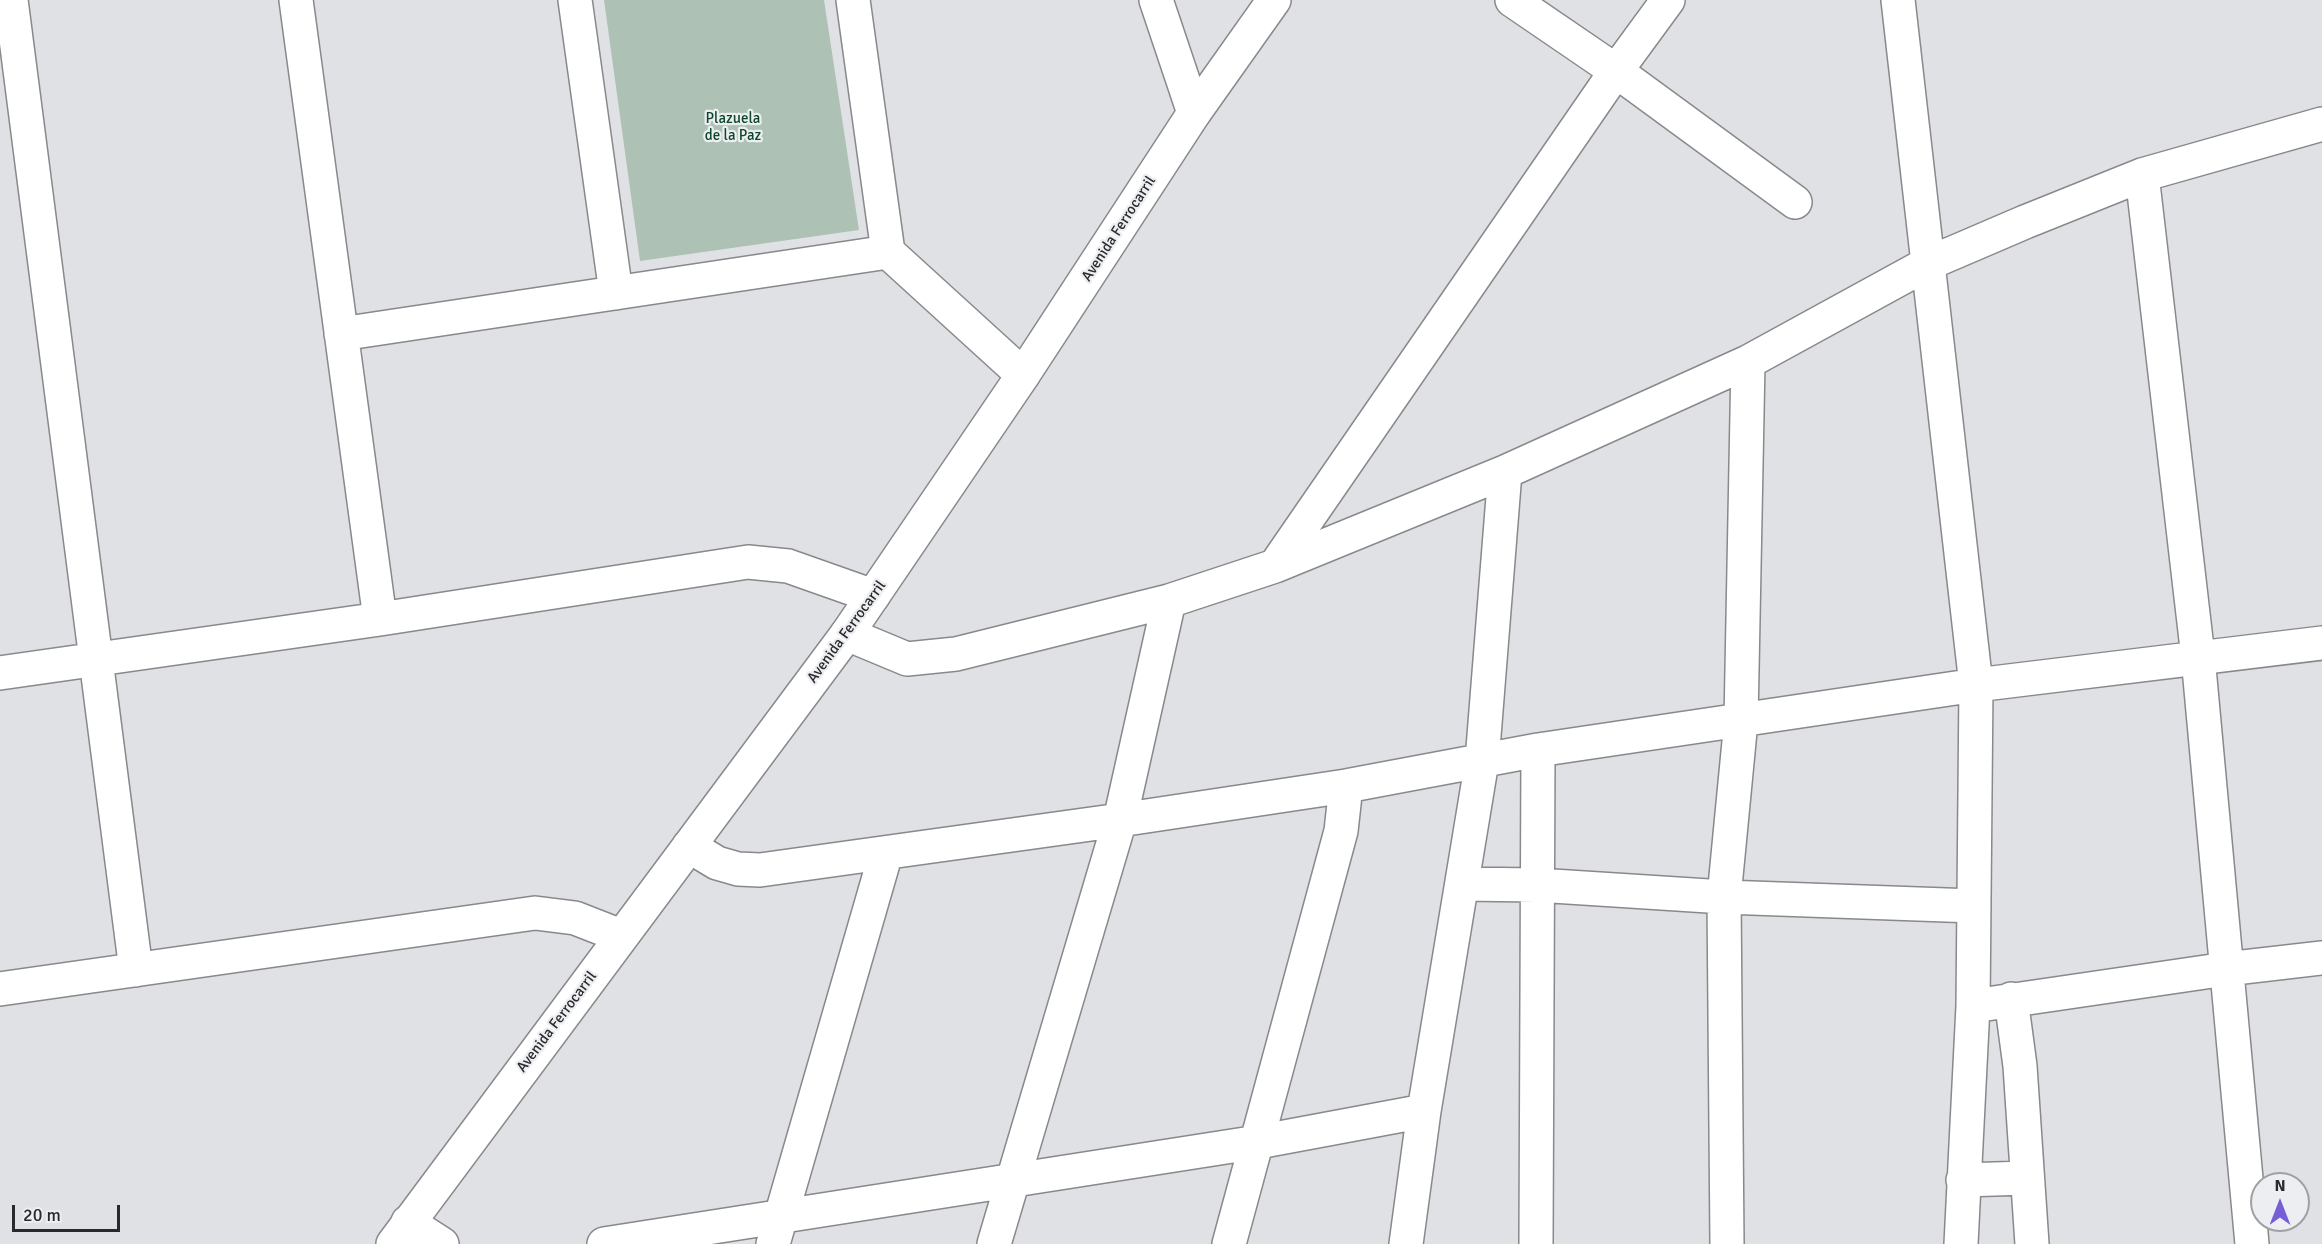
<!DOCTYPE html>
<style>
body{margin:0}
#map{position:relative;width:2322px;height:1244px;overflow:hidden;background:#e0e1e4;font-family:Signika,sans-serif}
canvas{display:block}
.north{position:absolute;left:2250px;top:1172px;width:60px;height:60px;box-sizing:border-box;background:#edeef2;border:2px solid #9fa0a2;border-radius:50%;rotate:0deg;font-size:16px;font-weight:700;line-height:24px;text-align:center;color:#292a2b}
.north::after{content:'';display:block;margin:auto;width:21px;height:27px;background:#755ed8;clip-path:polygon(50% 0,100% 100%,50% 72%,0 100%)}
.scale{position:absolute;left:12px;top:1205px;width:108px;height:27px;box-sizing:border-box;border:3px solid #292a2b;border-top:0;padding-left:8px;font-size:18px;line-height:21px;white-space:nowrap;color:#292a2b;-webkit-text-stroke:4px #edeef2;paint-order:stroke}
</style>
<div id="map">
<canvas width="2322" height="1244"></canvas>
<div class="north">N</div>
<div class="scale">20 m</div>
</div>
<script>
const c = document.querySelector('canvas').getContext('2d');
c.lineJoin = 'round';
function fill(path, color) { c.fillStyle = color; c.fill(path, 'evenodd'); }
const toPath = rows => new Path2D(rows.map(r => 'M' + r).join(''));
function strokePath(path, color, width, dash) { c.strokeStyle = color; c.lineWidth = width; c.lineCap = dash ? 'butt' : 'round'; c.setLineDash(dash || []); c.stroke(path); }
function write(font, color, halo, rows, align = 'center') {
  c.font = font + ' Signika,sans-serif'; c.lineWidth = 4.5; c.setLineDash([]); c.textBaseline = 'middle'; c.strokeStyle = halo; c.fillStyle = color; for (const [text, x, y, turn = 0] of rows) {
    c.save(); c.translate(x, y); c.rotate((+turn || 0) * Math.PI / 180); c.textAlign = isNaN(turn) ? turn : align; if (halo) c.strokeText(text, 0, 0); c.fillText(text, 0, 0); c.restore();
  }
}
const green = toPath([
 [604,0,824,0,859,230,640,261]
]);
const street = toPath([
 [11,0,136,970],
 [296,0,380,619],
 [575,0,616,293],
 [853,0,888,252,1023,375],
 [1156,0,1194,113],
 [1512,0,1616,71,1795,202],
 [1898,0,1976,685,1973,1006,1961,1244],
 [2142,175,2198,657,2252,1244],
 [341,334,888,252],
 [1275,566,1616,71,1668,0],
 [847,634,907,659,956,654,1169,601,1275,566,1505,472,1748,362,1927,264,2025,222,2142,175,2322,124],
 [0,673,380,619,748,562,788,566,873,596],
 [689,846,717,863,738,869,760,870,1120,820,1346,786,1538,750,1976,685,2322,643],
 [1462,884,1537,885,1724,897,1974,906],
 [0,989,535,913,575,918,621,936],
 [2011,999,2020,1066,2032,1244],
 [1973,1006,2226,969,2322,958],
 [1963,1180,2026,1178],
 [408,1222,442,1244],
 [604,1244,1258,1142,1424,1111],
 [773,1244,886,853],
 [994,1244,1120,820,1169,601],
 [1229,1244,1341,831,1346,786],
 [1406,1244,1424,1111,1482,761,1505,472],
 [1536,1244,1538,750],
 [1727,1244,1724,897,1741,721,1748,362]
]);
const secondary = toPath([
 [393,1244,847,634,1023,375,1194,113,1274,0]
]);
const parkNames = [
 ["Plazuela",733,119],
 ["de la Paz",733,136]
];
const streetNames = [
 ["Avenida Ferrocarril",1119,229,-57],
 ["Avenida Ferrocarril",847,632,-54],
 ["Avenida Ferrocarril",557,1022,-53]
];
fill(green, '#adc2b4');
strokePath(street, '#88898c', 36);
strokePath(secondary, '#88898c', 36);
strokePath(street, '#fff', 33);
strokePath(secondary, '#fff', 33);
write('15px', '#0d4729', '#edeef2', parkNames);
write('15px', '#292a2b', '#edeef2', streetNames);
</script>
